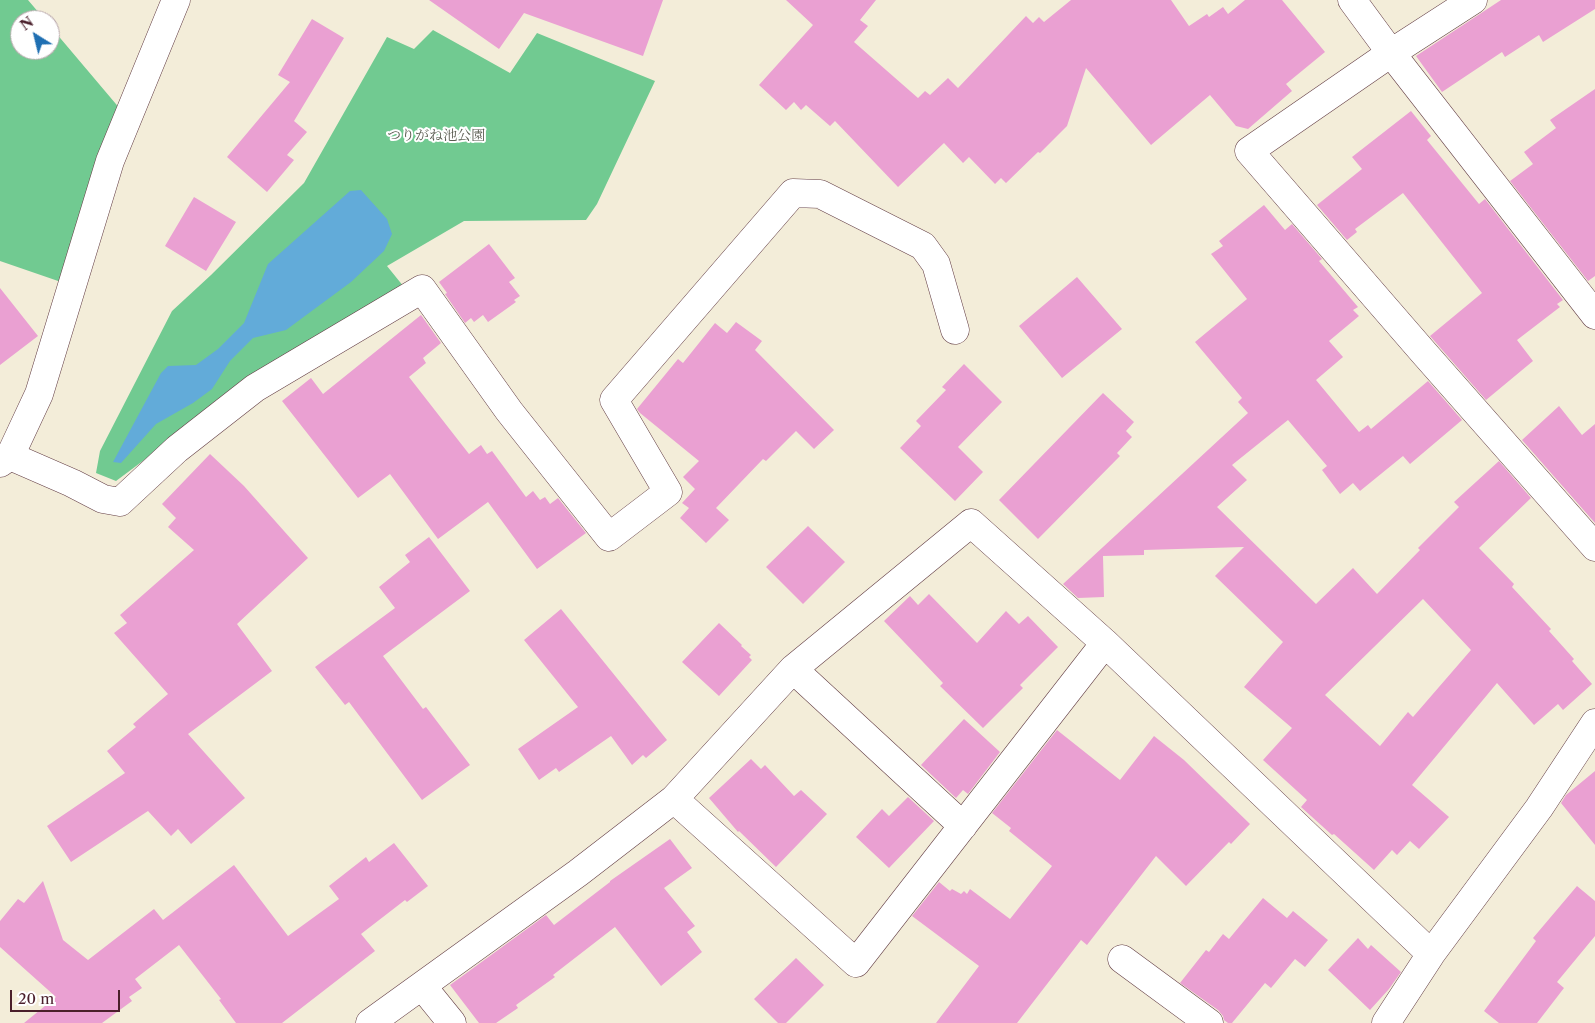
<!DOCTYPE html>
<meta charset="utf-8">
<style>
body{margin:0}
#map{position:relative;width:1595px;height:1023px;overflow:hidden;background:#f3edd9;font-family:"Libre Caslon Text",serif}
canvas{display:block}
.north{position:absolute;left:10px;top:10px;width:50px;height:50px;box-sizing:border-box;background:#fff;border:1px solid #b7a5aa;border-radius:50%;rotate:324deg;font-size:14px;font-weight:700;line-height:20px;text-align:center;color:#4a1f2b}
.north::after{content:'';display:block;margin:auto;width:18px;height:22px;background:#1f6fb2;clip-path:polygon(50% 0,100% 100%,50% 72%,0 100%)}
.scale{position:absolute;left:10px;top:990px;width:110px;height:22px;box-sizing:border-box;border:2px solid #4a1f2b;border-top:0;padding-left:6px;font-size:15px;line-height:18px;white-space:nowrap;color:#4a1f2b;-webkit-text-stroke:4px #fff;paint-order:stroke}
</style>
<div id="map">
<canvas width="1595" height="1023"></canvas>
<div class="north">N</div>
<div class="scale">20 m</div>
</div>
<script>
const c = document.querySelector('canvas').getContext('2d');
c.lineJoin = 'round';
function fill(path, color) { c.fillStyle = color; c.fill(path, 'evenodd'); }
const toPath = rows => new Path2D(rows.map(r => 'M' + r).join(''));
function strokePath(path, color, width, dash) { c.strokeStyle = color; c.lineWidth = width; c.lineCap = dash ? 'butt' : 'round'; c.setLineDash(dash || []); c.stroke(path); }
function write(font, color, halo, rows, align = 'center') {
  c.font = font + ' "Libre Caslon Text","Noto Serif JP",serif'; c.lineWidth = 4; c.setLineDash([]); c.textBaseline = 'middle'; c.strokeStyle = halo; c.fillStyle = color; for (const [text, x, y, turn = 0] of rows) {
    c.save(); c.translate(x, y); c.rotate((+turn || 0) * Math.PI / 180); c.textAlign = isNaN(turn) ? turn : align; if (halo) c.strokeText(text, 0, 0); c.fillText(text, 0, 0); c.restore();
  }
}
const green = toPath([
 [0,0,28,0,45,20,20,20,20,50,50,50,50,26,121,110,61,282,0,261],
 [433,30,510,73,537,33,655,81,597,204,586,220,464,221,387,266,404,287,286,354,116,481,96,473,100,451,172,311,211,275,304,183,387,37,414,49]
]);
const water = toPath([
 [361,190,387,219,392,234,384,251,351,282,286,330,253,338,230,361,212,389,193,403,156,424,121,463,113,462,161,373,168,366,196,365,218,349,244,323,268,264,350,191]
]);
const building = toPath([
 [429,0,663,0,643,56,524,13,499,49],
 [786,0,876,0,860,20,868,26,854,42,918,98,925,91,930,95,948,78,958,88,1026,16,1033,23,1039,17,1044,22,1071,0,1171,0,1189,26,1207,14,1209,17,1223,7,1228,14,1245,0,1282,0,1325,52,1286,84,1292,91,1248,129,1236,126,1210,95,1151,145,1086,68,1067,126,1040,153,1038,152,1006,183,1001,178,995,184,969,157,963,163,944,143,898,187,835,121,830,126,806,105,801,110,794,102,786,110,759,85,813,25],
 [1501,0,1595,0,1595,9,1543,42,1539,35,1505,57,1502,52,1442,92,1416,56],
 [312,19,344,38,294,121,307,132,287,155,294,160,267,192,227,157,290,82,278,75],
 [1595,89,1595,276,1588,281,1510,181,1533,164,1524,152,1556,128,1550,120],
 [1411,111,1431,136,1427,140,1479,204,1485,199,1563,300,1557,304,1560,307,1517,340,1533,361,1486,400,1430,336,1482,293,1403,193,1355,229,1357,232,1347,240,1317,205,1362,169,1352,157],
 [194,197,236,222,206,271,165,246],
 [1264,205,1285,230,1292,224,1322,259,1319,261,1358,307,1353,310,1359,316,1329,341,1343,357,1316,380,1359,432,1368,425,1371,429,1428,381,1462,420,1410,464,1403,456,1360,491,1353,483,1340,494,1322,470,1327,466,1288,420,1232,465,1247,480,1217,507,1316,604,1353,568,1377,594,1420,550,1418,548,1459,507,1454,502,1499,461,1531,498,1479,548,1514,584,1512,587,1551,629,1549,631,1574,659,1572,661,1592,684,1563,710,1558,704,1534,725,1497,683,1412,785,1449,817,1419,849,1410,841,1397,855,1392,850,1374,870,1334,834,1332,835,1301,807,1307,800,1263,760,1292,728,1244,687,1283,642,1215,576,1244,547,1144,550,1144,555,1103,556,1104,597,1078,598,1063,584,1248,413,1238,402,1242,398,1195,342,1247,299,1211,254,1223,246,1219,241],
 [1423,599,1471,650,1413,717,1408,712,1380,746,1325,695],
 [489,244,515,278,509,282,520,296,514,300,516,302,488,322,483,315,474,322,471,318,465,323,445,294,447,293,439,282],
 [1077,277,1122,329,1062,378,1019,326],
 [0,288,38,336,0,365],
 [421,315,441,343,423,358,426,363,409,377,469,454,481,445,487,454,492,451,526,497,533,491,540,500,545,497,550,504,558,498,586,533,537,569,488,502,438,539,390,474,358,498,282,401,311,378,323,394],
 [736,322,762,341,755,350,834,430,814,449,796,431,766,461,763,459,716,508,729,520,706,543,680,518,689,508,682,503,695,489,683,477,699,461,640,413,637,409,678,359,683,363,715,323,727,333],
 [964,364,1002,402,958,447,983,472,955,501,900,448,921,426,916,421,946,390,942,387],
 [1103,393,1134,422,1126,431,1132,437,1117,453,1120,456,1038,539,999,500],
 [1559,406,1582,435,1595,424,1595,523,1522,440],
 [210,454,244,486,308,558,237,624,272,671,188,734,245,798,191,844,178,829,171,836,148,811,71,862,47,826,125,773,107,751,136,727,133,724,168,694,114,633,127,623,120,615,194,550,168,527,176,518,162,504],
 [808,526,845,562,803,604,766,567],
 [429,537,470,591,383,656,423,709,426,707,470,765,422,800,349,702,345,705,315,667,395,608,379,587,410,562,405,555],
 [929,594,977,643,1006,611,1019,624,1028,616,1058,647,1020,685,1023,688,983,728,940,686,943,683,884,621,910,596,918,605],
 [561,609,667,740,646,758,643,755,632,765,611,736,559,772,556,768,539,780,518,749,578,707,524,640],
 [719,623,742,645,741,646,751,655,749,657,752,660,719,696,682,662],
 [964,719,1000,752,968,794,963,790,956,798,921,765],
 [1057,730,1120,780,1154,736,1184,760,1250,824,1231,844,1229,842,1186,886,1156,856,1087,945,1081,940,1017,1023,936,1023,979,966,912,916,939,882,950,891,952,889,961,894,964,891,967,894,970,889,1010,919,1052,866,1009,831,1011,828,992,813],
 [751,759,761,769,765,765,794,796,801,790,827,814,776,867,739,831,738,832,709,798],
 [1595,771,1595,845,1561,803,1566,795],
 [908,797,934,821,889,868,856,837,882,809,889,816],
 [670,839,692,868,664,888,695,926,687,932,702,952,661,986,615,927,553,975,555,977,516,1005,518,1008,496,1023,479,1023,450,985,546,915,554,925,610,882,610,881],
 [394,843,428,886,407,902,405,900,361,934,375,951,282,1023,236,1023,219,1000,221,999,179,945,135,979,142,988,129,997,132,1001,102,1023,24,1023,56,997,0,947,0,921,18,899,24,903,43,881,63,940,88,960,154,909,163,920,234,865,288,936,339,899,329,886,366,857,369,862],
 [1577,886,1595,901,1595,936,1557,982,1564,988,1537,1023,1499,1023,1484,1011,1536,941,1533,938],
 [1263,898,1287,918,1293,911,1328,940,1305,967,1295,959,1271,988,1265,983,1232,1023,1228,1023,1224,1020,1223,1016,1218,1010,1180,983,1206,950,1209,952,1223,934,1229,939],
 [1358,938,1368,949,1371,945,1401,972,1389,989,1370,1010,1328,970],
 [796,958,824,985,786,1023,778,1023,754,999]
]);
const minor = toPath([
 [1352,0,1391,53,1595,315],
 [1473,0,1391,53,1249,151,1424,353,1595,547],
 [10,456,72,483,103,499,120,502,177,449,255,388,422,289,509,411,609,537,668,492,614,400,793,193,820,194,923,246,936,264,955,330],
 [0,463,10,456,39,394,110,161,176,0],
 [793,669,963,826],
 [674,799,856,963,1105,643],
 [1122,959,1209,1023],
 [422,986,452,1023],
 [370,1023,578,873,674,799,793,669,971,523,1105,643,1431,954],
 [1386,1023,1431,954,1539,808,1595,723]
]);
const parkNames = [
 ["つりがね池公園",436,136]
];
fill(green, '#71ca91');
fill(water, '#62abd9');
fill(building, '#eaa0d2');
strokePath(minor, '#633e45', 29);
strokePath(minor, '#fff', 28);
write('14px', '#585b4f', '#fff', parkNames);
</script>
